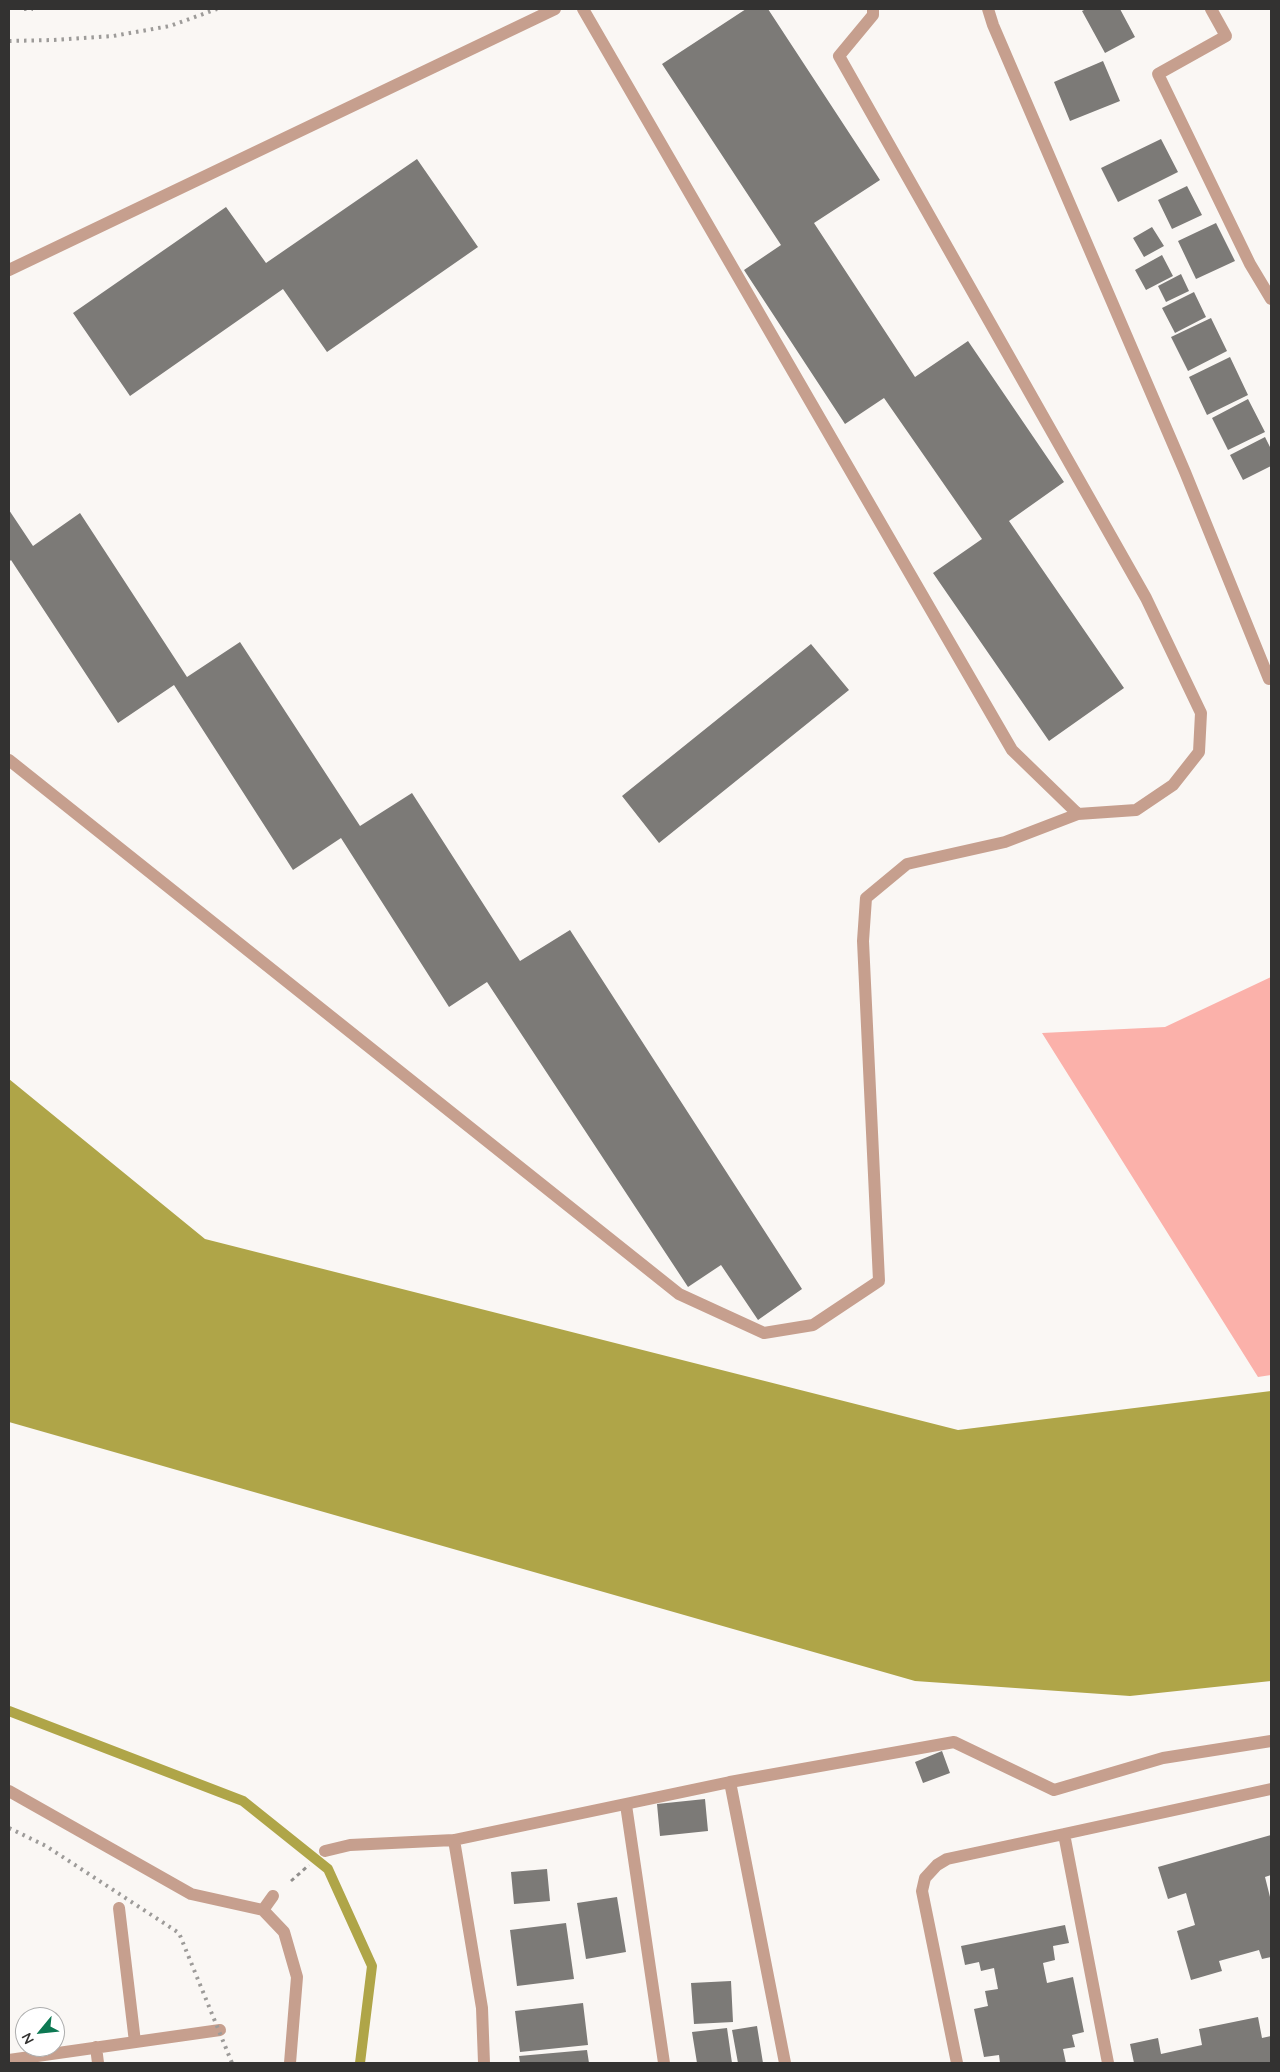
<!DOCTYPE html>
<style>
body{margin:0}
#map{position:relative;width:1280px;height:2072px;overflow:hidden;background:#faf7f4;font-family:Quicksand,sans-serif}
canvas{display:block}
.frame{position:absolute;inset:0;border:10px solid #333231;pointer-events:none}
.north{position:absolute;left:15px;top:2007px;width:50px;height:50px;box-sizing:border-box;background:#fff;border:1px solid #adadad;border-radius:50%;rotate:242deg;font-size:14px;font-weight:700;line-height:20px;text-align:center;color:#333231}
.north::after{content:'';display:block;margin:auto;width:18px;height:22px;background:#0c7852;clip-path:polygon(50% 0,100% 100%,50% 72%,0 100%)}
</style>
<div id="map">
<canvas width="1280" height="2072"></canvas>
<div class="frame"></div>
<div class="north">N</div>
</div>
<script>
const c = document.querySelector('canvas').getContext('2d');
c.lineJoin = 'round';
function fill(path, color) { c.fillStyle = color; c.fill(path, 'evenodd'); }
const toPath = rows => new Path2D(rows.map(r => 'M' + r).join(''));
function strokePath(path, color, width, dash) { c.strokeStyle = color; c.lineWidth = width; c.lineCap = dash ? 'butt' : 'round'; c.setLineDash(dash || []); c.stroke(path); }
const green = toPath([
 [1271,977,1271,1375,1258,1377,1042,1033,1165,1027]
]);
const water = toPath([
 [9,1079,205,1239,958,1430,1271,1391,1271,1681,1130,1696,915,1681,9,1422]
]);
const stream = toPath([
 [9,1711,243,1801,328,1869,372,1966,360,2063]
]);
const building = toPath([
 [746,9,768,9,880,180,814,223,915,377,968,341,1064,482,1009,521,1124,688,1049,741,933,573,982,539,884,398,845,424,744,270,781,245,662,64],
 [1086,9,1120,9,1135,37,1105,53,1082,11],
 [1103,61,1120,101,1070,121,1054,82],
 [1161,139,1178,172,1118,202,1101,168],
 [417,159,478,247,327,352,283,289,130,396,73,313,226,207,266,263],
 [1187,186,1202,215,1172,229,1158,200],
 [1216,223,1235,261,1196,279,1178,241],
 [1152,227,1164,246,1144,257,1133,238],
 [1162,255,1173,276,1146,290,1135,270],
 [1181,274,1189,291,1166,302,1158,286],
 [1194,292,1206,317,1175,333,1162,308],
 [1211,318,1227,351,1188,371,1171,337],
 [1230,357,1248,395,1207,415,1189,377],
 [1248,399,1265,432,1228,450,1212,418],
 [1265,437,1271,449,1271,466,1243,480,1230,455],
 [9,510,33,546,80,513,187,677,240,642,360,826,412,793,520,961,570,930,802,1289,758,1320,721,1265,688,1287,487,982,449,1007,341,838,293,870,174,685,118,723,11,560,9,562],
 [811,644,849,690,659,843,622,796],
 [942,1751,950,1773,923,1783,915,1762],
 [705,1799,708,1831,660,1836,657,1804],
 [1271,1835,1271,1875,1265,1877,1271,1901,1271,1957,1262,1959,1259,1950,1219,1961,1222,1971,1191,1980,1177,1931,1195,1925,1186,1893,1168,1899,1158,1867],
 [547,1869,550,1901,514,1904,511,1872],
 [617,1897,626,1952,586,1959,577,1903],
 [566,1923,574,1979,517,1986,510,1930],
 [1065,1925,1069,1943,1053,1946,1055,1960,1043,1963,1047,1983,1073,1977,1084,2032,1072,2035,1075,2047,1063,2049,1066,2063,1000,2063,999,2055,984,2057,974,2009,988,2006,985,1991,998,1989,994,1968,981,1971,979,1962,965,1965,961,1946],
 [731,1981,733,2022,694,2024,691,1983],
 [583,2003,588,2045,520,2052,515,2011],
 [1258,2017,1262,2038,1271,2036,1271,2063,1134,2063,1130,2044,1158,2038,1161,2054,1202,2045,1199,2029],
 [757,2026,763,2063,738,2063,732,2030],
 [727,2028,732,2063,697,2063,692,2032],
 [587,2050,589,2063,520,2063,519,2056]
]);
const path = toPath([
 [291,1881,309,1865]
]);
const street = toPath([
 [583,9,1012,750,1078,814],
 [988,9,993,25,1185,472,1269,679,1271,678],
 [1211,9,1226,36,1158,74,1250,264,1271,299],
 [9,270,555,9],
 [9,760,679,1294,764,1333,813,1325,879,1281,863,941,866,898,907,864,1005,842,1078,814,1136,810,1173,785,1199,752,1201,713,1146,598,839,56,873,15,873,9],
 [730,1782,785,2063],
 [9,1791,191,1894,263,1910,284,1932,297,1977,290,2063],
 [626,1805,664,2063],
 [454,1840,482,2008,484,2063],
 [325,1851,350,1845,454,1840,730,1782,954,1742,1054,1790,1163,1758,1271,1741],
 [119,1908,135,2042],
 [263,1910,273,1896],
 [96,2047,98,2063],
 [9,2060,220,2030],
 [957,2063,922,1891,925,1878,937,1865,947,1859,1064,1834],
 [1108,2063,1064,1834,1271,1789]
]);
const rail = toPath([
 [24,9,33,9],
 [9,41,54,40,113,36,170,26,217,9],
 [9,1828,46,1846,179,1933,232,2063]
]);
fill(green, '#fbb1aa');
fill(water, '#afa548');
strokePath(stream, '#afa548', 10);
fill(building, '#7c7a77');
strokePath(path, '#918f8d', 3, [4, 4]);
strokePath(street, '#c69f8e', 12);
strokePath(rail, '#9d9b99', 4, [2.5, 5]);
</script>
